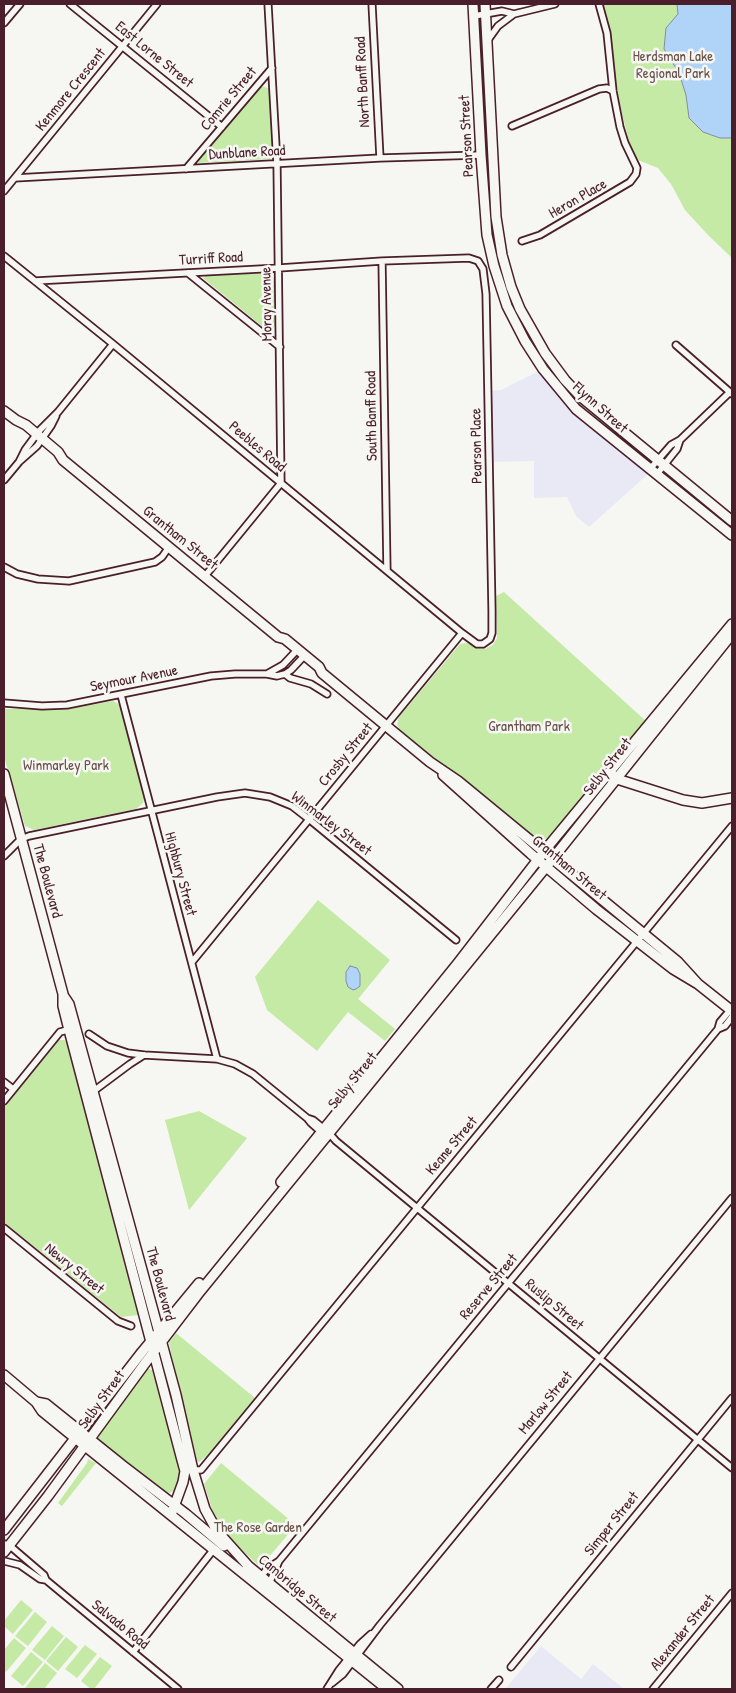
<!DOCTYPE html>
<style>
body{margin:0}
#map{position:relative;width:736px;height:1693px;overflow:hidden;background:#f6f6f2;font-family:"Patrick Hand",sans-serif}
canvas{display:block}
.frame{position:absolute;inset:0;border:5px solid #4a1f2b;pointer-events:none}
</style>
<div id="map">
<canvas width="736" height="1693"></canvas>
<div class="frame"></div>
</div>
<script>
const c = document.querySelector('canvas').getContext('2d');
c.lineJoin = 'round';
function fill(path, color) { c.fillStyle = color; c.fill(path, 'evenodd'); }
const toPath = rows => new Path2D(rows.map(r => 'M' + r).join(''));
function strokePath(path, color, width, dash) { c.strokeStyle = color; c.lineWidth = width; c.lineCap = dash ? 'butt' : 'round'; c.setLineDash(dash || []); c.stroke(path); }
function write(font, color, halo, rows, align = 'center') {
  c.font = font + ' "Patrick Hand",sans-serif'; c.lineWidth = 5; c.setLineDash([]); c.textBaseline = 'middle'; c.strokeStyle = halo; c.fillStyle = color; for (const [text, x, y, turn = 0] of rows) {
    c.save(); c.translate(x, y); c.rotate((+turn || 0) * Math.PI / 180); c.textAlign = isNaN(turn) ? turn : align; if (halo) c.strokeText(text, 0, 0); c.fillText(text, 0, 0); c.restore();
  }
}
const built = toPath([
 [549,366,568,390,590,414,657,466,589,527,576,516,567,497,534,498,534,461,489,462,490,391,501,390],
 [541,1646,581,1679,593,1664,624,1689,505,1689]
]);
const green = toPath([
 [601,4,732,4,732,258,708,235,685,210,671,184,658,168,638,160,630,145,621,110],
 [260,86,268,88,270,92,273,155,270,159,198,163,198,161],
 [265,273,272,275,275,282,276,324,273,329,268,331,203,278,206,276],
 [504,592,647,722,579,803,547,838,542,841,536,840,401,731,397,725,399,717,460,644,467,643,485,649,493,645,497,638,496,596],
 [113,701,120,705,144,798,143,803,136,809,34,830,25,826,4,757,4,709,68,709],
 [318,900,390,960,358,999,395,1029,385,1041,348,1012,317,1051,267,1010,255,977],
 [59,1040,64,1040,69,1043,107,1180,139,1315,121,1317,4,1222,4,1107],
 [199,1111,247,1138,189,1210,165,1120],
 [176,1333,255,1398,210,1453,199,1462,198,1462,195,1457,171,1353,169,1342],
 [147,1369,150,1369,155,1372,181,1467,180,1479,176,1490,169,1493,163,1492,100,1442,98,1438,100,1432,144,1370],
 [88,1459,96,1463,62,1506,58,1503,87,1463],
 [221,1463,296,1525,263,1564,258,1565,228,1537,215,1518,204,1484],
 [21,1600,33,1610,13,1634,4,1626,4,1621],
 [35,1612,47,1622,28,1646,15,1636],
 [52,1626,64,1636,45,1660,32,1650],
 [66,1637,78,1647,58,1671,46,1661],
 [14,1638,26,1648,6,1672,4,1670,4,1650],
 [85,1645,97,1654,77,1678,65,1669],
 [31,1652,43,1662,23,1686,11,1676],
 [100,1657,112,1666,94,1689,91,1689,81,1681],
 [45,1663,57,1673,44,1689,27,1689,25,1688]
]);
const water = toPath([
 [677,4,732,4,732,138,720,138,703,132,689,118,686,95,679,73,664,49,666,28,678,14,677,4],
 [350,966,357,968,360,974,360,986,356,989,353,990,348,987,346,981,346,972,350,966]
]);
const minor = toPath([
 [70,4,222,127],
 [372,4,380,158],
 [474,16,502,11,514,14],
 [4,23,20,4],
 [488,40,498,26,514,14,555,4],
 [512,126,599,89,607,88,613,91],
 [186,169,272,68],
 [15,178,380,158,481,155],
 [4,191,157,4],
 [522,241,540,235,630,182,636,174,637,168,625,143,620,127,613,91,607,33,599,4],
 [4,256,35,281,113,344,462,633,477,644,483,644,490,639,492,633,492,611,486,294,483,269,478,261,469,258,382,261,279,268,35,281],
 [382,261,387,570],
 [188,273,280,347],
 [676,345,732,394],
 [19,462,25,450,39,431,58,412,113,344],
 [650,469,671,445,680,440,730,392],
 [657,474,677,449,680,440],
 [4,480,19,462,37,446,51,426,56,416],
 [4,567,17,574,38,579,69,581,155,562,162,557,169,547],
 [205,576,281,483,277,164,268,4],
 [267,674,283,665,298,649],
 [285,674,290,678,311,684,327,694],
 [121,695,217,1059],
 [4,703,42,706,67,705,211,676,235,674,267,674,277,676,285,674,291,670,305,655],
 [4,856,21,839,29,836,217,797,245,793,270,797,292,806,310,820,456,940],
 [192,962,462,633],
 [718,1029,725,1026,732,1017],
 [89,1034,107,1046,128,1053,144,1055,217,1059,235,1064,253,1074,307,1118,311,1123,321,1132],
 [4,1082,13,1089],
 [91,1093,130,1064,144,1055],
 [4,1101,60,1032,71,1029],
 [307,1118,313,1120,324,1129],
 [329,1133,336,1141,732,1468],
 [4,1228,118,1321,131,1326],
 [191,1470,201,1470,732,826],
 [4,1544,9,1545,44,1575,46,1580],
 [4,1561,20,1565,40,1579,46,1580,178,1689],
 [259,1579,267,1569,279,1561],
 [269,1584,279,1561,718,1029,720,1022,732,1008],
 [133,1652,214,1549],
 [511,1667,732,1398],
 [332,1683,343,1674,380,1625,732,1198],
 [327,1689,339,1670,360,1644,371,1634],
 [491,1689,499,1680],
 [653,1689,732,1593]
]);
const secondary = toPath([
 [613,775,617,779,683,800,702,803,732,798]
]);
const primary = toPath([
 [473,4,481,155,487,235,494,266,507,306,525,341,543,369,576,409,732,535],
 [485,4,496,217,502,255,511,287,520,309,545,353,565,380,580,396,732,521],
 [4,411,16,420,26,425,58,452,63,460,278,637,285,639,319,667,322,673,430,762,458,781,678,962,698,984],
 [4,774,63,994,63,1006,69,1030,182,1460,185,1471,183,1482,171,1515],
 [443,775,531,854,596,909,673,969,698,984,732,1011],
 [63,995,69,1004,142,1270,176,1395,193,1470,205,1509,217,1531,251,1569],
 [281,1182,458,963,550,844,732,624],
 [4,1375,36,1402,42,1411,69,1433,387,1689],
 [36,1402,46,1404,122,1465,186,1514,224,1546],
 [4,1530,142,1352,199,1283],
 [4,1552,48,1496,146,1362,198,1294,546,867,732,634],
 [247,1565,398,1689]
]);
const streetNames = [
 ["East Lorne Street",154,55,39],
 ["North Banff Road",363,82,-93],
 ["Kenmore Crescent",71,90,-51],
 ["Comrie Street",229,99,-50],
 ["Pearson Street",467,136,-93],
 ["Dunblane Road",247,153,-3],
 ["Heron Place",578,199,-30],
 ["Turriff Road",211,259,-3],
 ["Moray Avenue",267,304,-91],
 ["Flynn Street",600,408,42],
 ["South Banff Road",372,416,-91],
 ["Pearson Place",477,446,-91],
 ["Peebles Road",257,447,40],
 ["Grantham Street",180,538,39],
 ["Seymour Avenue",134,679,-11],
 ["Crosby Street",346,755,-51],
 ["Selby Street",608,767,-52],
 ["Winmarley Street",331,824,37],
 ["Grantham Street",569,868,40],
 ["Highbury Street",180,874,75],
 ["The Boulevard",47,881,75],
 ["Selby Street",353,1081,-51],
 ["Keane Street",452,1146,-50],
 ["Newry Street",74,1269,39],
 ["The Boulevard",160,1284,75],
 ["Reserve Street",489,1287,-50],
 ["Ruslip Street",554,1305,40],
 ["Selby Street",102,1400,-54],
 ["Marlow Street",546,1403,-51],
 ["Simper Street",612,1524,-51],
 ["Cambridge Street",297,1589,40],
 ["Salvado Road",120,1625,39],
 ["Alexander Street",683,1633,-51]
];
const parkNames = [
 ["Herdsman Lake",673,57],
 ["Regional Park",673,74],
 ["Grantham Park",529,727],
 ["Winmarley Park",66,766],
 ["The Rose Garden",258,1528]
];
fill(built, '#e9e9f5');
fill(green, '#c4eaa5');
fill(water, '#afd4f8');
strokePath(water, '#878ca6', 1);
strokePath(minor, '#4a1f2b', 9);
strokePath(secondary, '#4a1f2b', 12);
strokePath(primary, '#4a1f2b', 12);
strokePath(minor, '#f6f6f2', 5.5);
strokePath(secondary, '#f6f6f2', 9);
strokePath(primary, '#f6f6f2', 9);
write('15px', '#4a1f2b', '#f6f6f2', streetNames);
write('15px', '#68524a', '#f6f6f2', parkNames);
</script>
